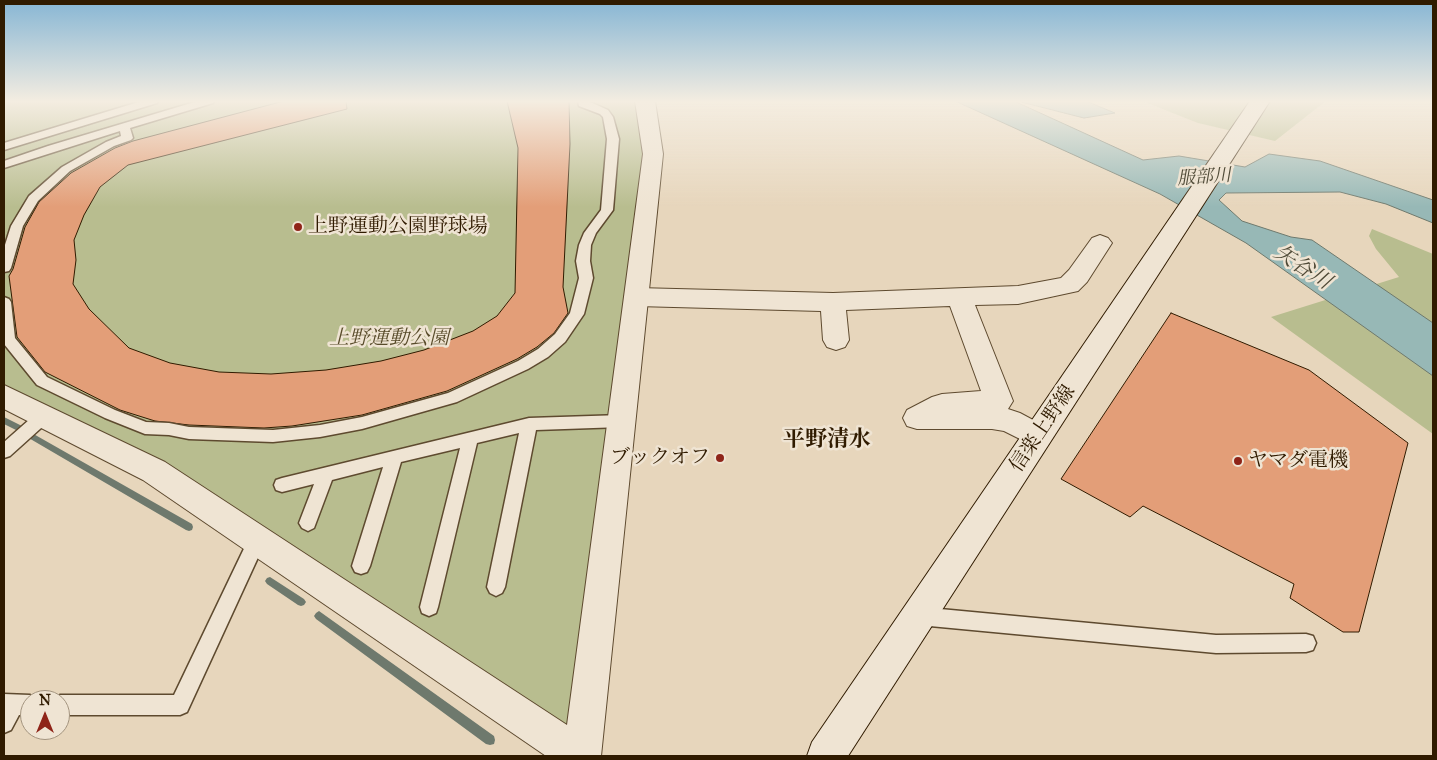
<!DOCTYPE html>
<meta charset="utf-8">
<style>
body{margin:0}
#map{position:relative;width:1437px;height:760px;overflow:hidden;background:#e7d6bc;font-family:"IM FELL Great Primer",serif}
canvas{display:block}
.frame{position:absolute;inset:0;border:5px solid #301b00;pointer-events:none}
.north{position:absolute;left:20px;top:690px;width:50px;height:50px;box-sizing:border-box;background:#efe4d3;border:1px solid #a3947f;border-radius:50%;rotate:0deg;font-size:14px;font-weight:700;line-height:20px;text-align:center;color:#301b00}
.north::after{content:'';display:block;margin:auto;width:18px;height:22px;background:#8f2418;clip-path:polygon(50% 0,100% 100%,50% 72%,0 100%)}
</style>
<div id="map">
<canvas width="1437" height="760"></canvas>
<div class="frame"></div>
<div class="north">N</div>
</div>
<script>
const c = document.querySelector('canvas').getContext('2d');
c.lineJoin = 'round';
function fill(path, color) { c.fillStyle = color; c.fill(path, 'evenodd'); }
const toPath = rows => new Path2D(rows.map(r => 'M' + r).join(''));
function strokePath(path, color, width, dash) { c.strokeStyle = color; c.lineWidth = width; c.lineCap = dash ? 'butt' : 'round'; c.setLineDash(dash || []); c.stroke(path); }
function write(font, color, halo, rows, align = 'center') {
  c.font = font + ' "IM FELL Great Primer","Noto Serif JP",serif'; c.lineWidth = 5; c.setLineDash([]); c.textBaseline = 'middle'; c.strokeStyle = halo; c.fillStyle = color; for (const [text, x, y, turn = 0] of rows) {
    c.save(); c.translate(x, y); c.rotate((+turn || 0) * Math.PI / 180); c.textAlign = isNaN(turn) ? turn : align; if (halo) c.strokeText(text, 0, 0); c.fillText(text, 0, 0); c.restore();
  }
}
const green = toPath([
 [4,101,643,101,650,154,579,751,157,469,4,391],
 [1142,101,1326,101,1275,141,1198,123],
 [1372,229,1433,254,1433,434,1271,317,1399,277,1376,249,1369,236]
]);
const water = toPath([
 [955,101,1014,101,1143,160,1179,156,1245,167,1269,154,1320,161,1433,200,1433,223,1386,204,1340,192,1226,193,1219,200,1242,221,1291,237,1312,240,1433,323,1433,376,1246,243,1160,194,955,101],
 [1017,101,1086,101,1115,113,1084,118,1017,101]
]);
const stream = toPath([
 [4,417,24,427,25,429,24,431,18,431,4,424,4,417],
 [30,432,192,524,193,527,192,530,189,531,186,530,27,437,26,435,27,433,30,432],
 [270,577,304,599,306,602,304,605,301,606,298,605,267,584,265,581,267,578,270,577],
 [319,611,494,736,495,740,494,744,490,745,486,744,316,619,314,616,316,613,319,611]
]);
const building = toPath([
 [284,101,346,101,347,109,128,165,100,187,84,215,74,240,76,260,73,284,89,309,129,348,170,363,219,372,271,374,326,370,381,361,424,350,473,331,497,316,515,293,518,148,507,101,569,101,570,144,563,287,568,313,554,333,537,347,517,359,447,391,362,415,292,426,264,428,189,425,155,421,120,410,45,372,17,337,9,276,13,269,25,227,39,202,71,173,115,148,133,141,284,101],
 [1171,313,1309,370,1408,443,1359,632,1343,632,1290,598,1294,584,1143,506,1130,517,1061,479,1171,313]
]);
const service = toPath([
 [142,101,158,101,157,103,4,150,4,143,142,101],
 [198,101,214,101,213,103,130,128,133,138,131,140,114,146,70,171,38,201,23,226,11,268,9,271,4,272,4,248,11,226,29,196,62,167,106,142,121,136,120,131,4,168,4,161,48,146,198,101],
 [578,101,588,101,608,110,613,117,619,139,613,210,596,233,591,245,590,261,593,278,584,314,565,342,548,357,528,369,457,402,362,429,320,437,273,442,189,439,169,435,145,434,105,418,37,385,4,344,4,297,9,299,11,302,15,338,47,377,115,410,146,422,169,423,189,427,273,430,320,425,362,417,448,393,518,361,538,349,555,334,570,313,579,278,576,261,579,245,584,233,601,210,607,139,603,117,600,114,579,106,578,101],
 [44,410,50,412,52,416,50,420,10,456,4,458,4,442,38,412,44,410],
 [622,415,628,417,630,421,628,425,622,427,536,430,505,587,502,593,496,596,490,593,487,587,519,433,477,443,438,607,436,613,429,616,422,613,420,607,460,448,401,462,370,566,367,572,361,574,355,572,352,566,383,467,332,480,314,528,308,531,302,528,299,523,314,484,282,492,276,490,274,485,276,480,282,478,529,418,622,415],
 [257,532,263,534,266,540,187,712,180,715,60,715,60,700,52,700,60,695,174,695,251,534,257,532],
 [919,607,1216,635,1306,634,1313,636,1316,643,1313,650,1306,652,1216,653,919,625,912,622,910,616,912,610,919,607],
 [4,694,30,695,38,700,30,700,30,715,19,715,11,730,4,733,4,694]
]);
const minor = toPath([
 [1100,235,1108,238,1112,243,1087,282,1078,291,1018,304,975,305,1013,401,1008,409,1020,413,1048,428,1053,436,1048,444,1038,448,1004,431,992,429,917,429,907,426,903,418,907,410,932,397,942,394,981,391,950,306,846,310,849,340,845,347,836,350,827,347,823,340,821,311,637,306,628,303,624,297,628,291,637,288,833,293,1018,286,1061,278,1069,270,1092,238,1100,235]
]);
const tertiary = toPath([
 [635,101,655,101,663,154,601,756,546,756,143,480,4,409,4,385,165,462,567,725,643,154,635,101]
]);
const secondary = toPath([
 [1250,101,1270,101,848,756,807,756,812,742,1250,101]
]);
const markers = [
 [298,227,5,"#8f2418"],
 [720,458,5,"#8f2418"],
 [1238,461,5,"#8f2418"]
];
const farWaternames = [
 ["服部川",1204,178,-4]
];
const poiNames = [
 ["上野運動公園野球場",308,227],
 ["ブックオフ",710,458,"right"],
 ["ヤマダ電機",1248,461]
];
const parkNames = [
 ["上野運動公園",389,339]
];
const streetNames = [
 ["信楽上野線",1043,429,-56]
];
const waterNames = [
 ["矢谷川",1302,268,33]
];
const quarterNames = [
 ["平野清水",827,441]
];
fill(green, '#b8bd8f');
fill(water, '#97b8b6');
strokePath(water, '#6e796d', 1);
fill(stream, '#6e796d');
fill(building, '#e39e78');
strokePath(building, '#301b00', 1);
strokePath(service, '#5e4a2f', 3);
strokePath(minor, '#5e4a2f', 2);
strokePath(tertiary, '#5e4a2f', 2);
strokePath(secondary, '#301b00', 2);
fill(service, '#efe4d3');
fill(minor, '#efe4d3');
fill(tertiary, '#efe4d3');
fill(secondary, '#efe4d3');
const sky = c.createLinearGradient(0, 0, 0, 207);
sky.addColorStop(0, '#87b6d4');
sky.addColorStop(0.49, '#f4ede1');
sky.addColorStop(1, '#f4ede100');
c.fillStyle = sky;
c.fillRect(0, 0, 1437, 207);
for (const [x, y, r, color] of markers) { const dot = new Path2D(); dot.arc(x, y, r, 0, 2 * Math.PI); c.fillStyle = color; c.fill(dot); strokePath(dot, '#efe4d3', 2); }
write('italic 18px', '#4f4a37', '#efe4d3', farWaternames);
write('20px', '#301b00', '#efe4d3', poiNames, 'left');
write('italic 20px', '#594c2b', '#efe4d3', parkNames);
write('20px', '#301b00', '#efe4d3', streetNames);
write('italic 21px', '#4f4a37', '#efe4d3', waterNames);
write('bold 22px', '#301b00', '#efe4d3', quarterNames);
</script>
